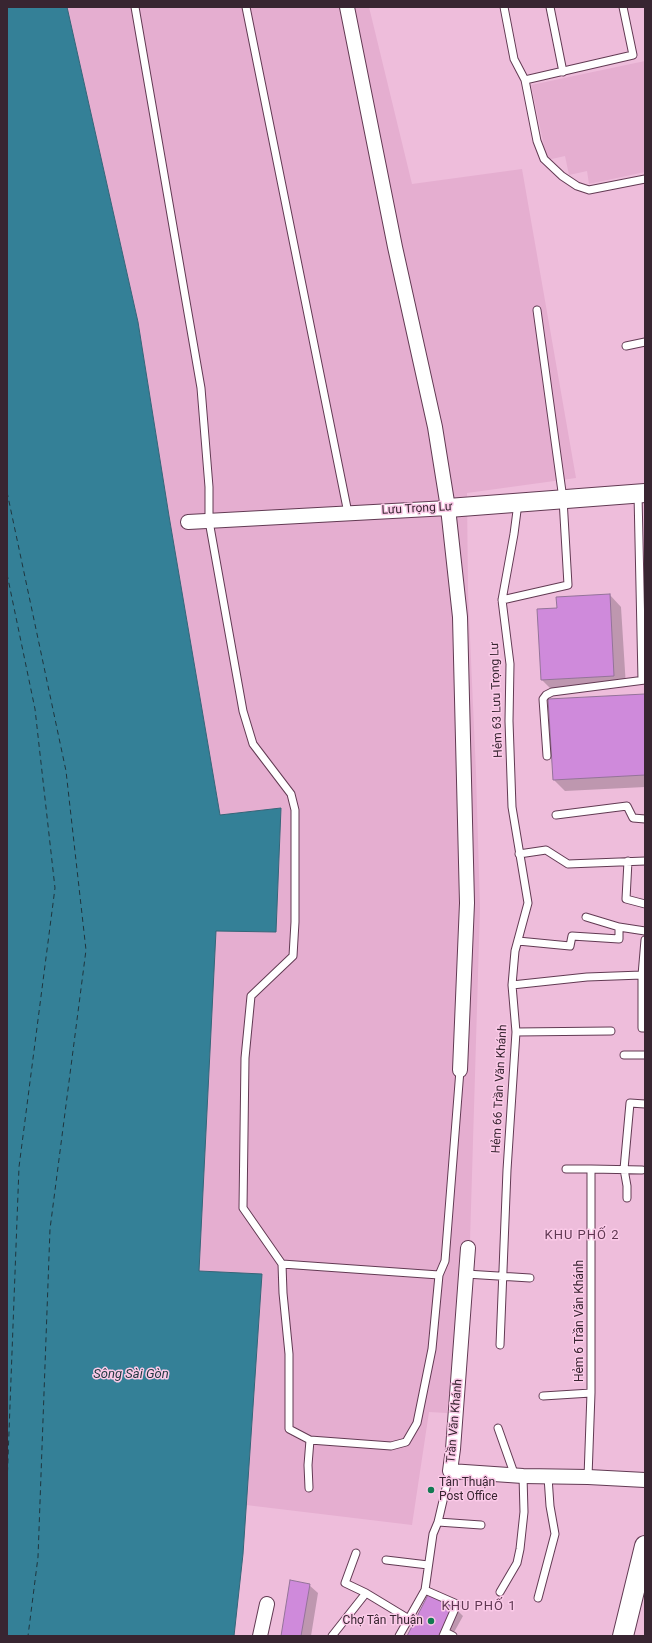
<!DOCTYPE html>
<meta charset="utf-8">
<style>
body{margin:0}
#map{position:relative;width:652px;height:1643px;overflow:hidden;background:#eebddb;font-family:Roboto,sans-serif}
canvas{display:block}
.frame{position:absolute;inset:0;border:8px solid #382531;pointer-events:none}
</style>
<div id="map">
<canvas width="652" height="1643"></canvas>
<div class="frame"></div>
</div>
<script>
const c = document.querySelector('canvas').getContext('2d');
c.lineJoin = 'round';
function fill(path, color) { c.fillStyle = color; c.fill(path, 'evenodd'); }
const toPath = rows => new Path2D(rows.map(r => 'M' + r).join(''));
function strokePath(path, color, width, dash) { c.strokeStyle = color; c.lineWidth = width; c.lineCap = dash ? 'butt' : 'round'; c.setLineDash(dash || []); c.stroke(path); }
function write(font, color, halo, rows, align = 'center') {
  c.font = font + ' Roboto,sans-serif'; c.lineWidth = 3; c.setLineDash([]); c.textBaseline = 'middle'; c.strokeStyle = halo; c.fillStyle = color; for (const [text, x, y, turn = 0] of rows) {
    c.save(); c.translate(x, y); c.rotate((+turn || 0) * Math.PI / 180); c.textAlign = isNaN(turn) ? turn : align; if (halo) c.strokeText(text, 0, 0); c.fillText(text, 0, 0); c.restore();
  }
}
const built = toPath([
 [67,7,369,7,412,184,522,169,576,478,467,493,468,592,476,773,480,908,470,1241,463,1241,447,1413,429,1412,412,1525,246,1505,262,1275,199,1271,216,930,276,932,281,808,220,816,169,516,138,322],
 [645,61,645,172,589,184,587,171,569,175,565,156,547,160,531,85]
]);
const water = toPath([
 [7,7,67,7,138,322,169,516,220,815,281,808,276,932,216,931,199,1271,262,1274,243,1554,234,1636,7,1636,7,7]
]);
const shadow = toPath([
 [610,595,621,607,626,687,553,691,542,680,558,609],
 [645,695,645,787,565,791,554,780],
 [309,1585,318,1593,311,1636,282,1636],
 [454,1607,463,1616,452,1636,408,1636]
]);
const ferry = toPath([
 [7,492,66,771,86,950,50,1229,38,1557,28,1636],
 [7,574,35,709,55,888,19,1167,7,1485]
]);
const building = toPath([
 [610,594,614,676,541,680,537,609,557,608,556,597,610,594],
 [645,694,645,775,553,780,548,699,645,694],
 [290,1580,310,1584,301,1636,281,1636,290,1580],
 [429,1593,455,1606,440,1636,407,1636,429,1593]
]);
const service = toPath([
 [135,7,201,388,209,487,209,521,243,711,253,744,291,794,295,810,295,922,293,956,251,996,245,1058,243,1208,282,1264,283,1293,289,1354,289,1429,310,1440,391,1446,406,1442,417,1423,432,1349,439,1275,445,1261,460,1070],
 [246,7,348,513],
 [504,7,514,59,525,80,537,141,544,159,562,176,577,186,589,190,645,179],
 [550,7,563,72],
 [525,80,633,55,623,7],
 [626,346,645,342],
 [638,494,642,680],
 [502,600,514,534,518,503],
 [547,756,543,699,546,695,552,692,645,680],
 [556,815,627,806,633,818,645,819],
 [519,854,546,850,568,864,645,861],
 [628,861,626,899,645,904],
 [586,917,619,927],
 [645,940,642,975,642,1028,645,1028],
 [518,941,570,946,572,936,619,939,619,927,645,931],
 [512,985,587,977,642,975],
 [516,1032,611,1031],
 [624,1055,645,1055],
 [566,1169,591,1169],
 [627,1198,627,1186,624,1169,630,1103,645,1104],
 [282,1264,439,1275],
 [466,1274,530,1278],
 [500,1345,507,1170,516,1032,512,985,515,951,528,903,512,807,509,721,510,664,502,600,568,585,563,499,537,310],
 [543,1396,591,1393],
 [498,1428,515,1476],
 [588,1477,591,1393,591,1169,642,1170],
 [309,1488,308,1465,310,1440],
 [438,1522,481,1525],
 [356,1553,345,1583,366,1593,409,1619],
 [386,1560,428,1565],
 [425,1590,433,1534,438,1522,450,1471],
 [500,1592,517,1563,520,1549,524,1512,523,1476],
 [538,1598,555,1534,550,1506,548,1477],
 [445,1632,453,1636],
 [332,1636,366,1593],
 [399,1636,425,1590,457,1604,443,1636]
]);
const minor = toPath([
 [347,7,395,247,435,427,448,508,460,617,467,903,460,1070],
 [188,522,448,508],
 [468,1248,453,1449,450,1471,523,1476,588,1477,645,1480],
 [260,1636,267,1604]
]);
const tertiary = toPath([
 [448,508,645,493]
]);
const secondary = toPath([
 [623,1636,645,1546]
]);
const markers = [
 [431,1490,4,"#127952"],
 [431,1621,4,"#127952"]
];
const streetNames = [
 ["Lưu Trọng Lư",417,509,-3],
 ["Hẻm 63 Lưu Trọng Lư",497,700,-92],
 ["Hẻm 66 Trần Văn Khánh",500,1089,-87],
 ["Hẻm 6 Trần Văn Khánh",580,1321,-90],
 ["Trần Văn Khánh",455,1421,-85]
];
const poiNames = [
 ["Tân Thuận",439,1483],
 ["Post Office",439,1497],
 ["Chợ Tân Thuận",423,1621,"right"]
];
const neighbourhoodNames = [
 ["KHU PHỐ 2",582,1236],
 ["KHU PHỐ 1",479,1607]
];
const waterNames = [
 ["Sông Sài Gòn",131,1375]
];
fill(built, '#e5aed0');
fill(water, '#348097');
strokePath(water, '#356578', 1);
fill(shadow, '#0003');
strokePath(ferry, '#1f363f', 1, [5, 4]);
fill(building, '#cf8adb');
strokePath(building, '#947399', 1);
strokePath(service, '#623a53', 9);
strokePath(minor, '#623a53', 16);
strokePath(tertiary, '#623a53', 20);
strokePath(secondary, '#623a53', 22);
strokePath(service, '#fff', 7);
strokePath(minor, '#fff', 14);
strokePath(tertiary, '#fff', 18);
strokePath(secondary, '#fff', 20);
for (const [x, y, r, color] of markers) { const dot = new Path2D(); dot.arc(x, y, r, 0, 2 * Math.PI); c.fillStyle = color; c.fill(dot); strokePath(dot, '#fbcae8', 1.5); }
write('12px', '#382531', '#fbcae8', streetNames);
write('12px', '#382531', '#fbcae8', poiNames, 'left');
c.letterSpacing = '1px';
write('13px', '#603852', '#fbcae8', neighbourhoodNames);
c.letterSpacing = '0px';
write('italic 13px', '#1f363f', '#fbcae8', waterNames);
</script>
